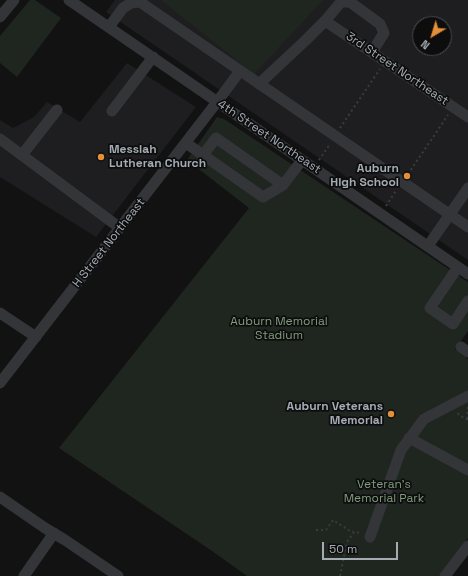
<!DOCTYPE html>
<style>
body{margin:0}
#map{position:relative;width:468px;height:576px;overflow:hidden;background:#121213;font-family:"Space Grotesk",sans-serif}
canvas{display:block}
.north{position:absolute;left:412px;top:16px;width:40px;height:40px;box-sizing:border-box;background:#0d0d0e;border:1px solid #494c50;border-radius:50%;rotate:218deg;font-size:11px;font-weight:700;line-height:16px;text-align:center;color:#a4abb3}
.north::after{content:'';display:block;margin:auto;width:14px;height:18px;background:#e58e38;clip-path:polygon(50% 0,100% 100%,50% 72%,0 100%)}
.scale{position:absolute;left:322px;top:542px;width:76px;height:18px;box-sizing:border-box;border:2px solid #a4abb3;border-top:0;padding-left:5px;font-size:12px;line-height:14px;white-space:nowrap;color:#a4abb3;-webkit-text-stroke:3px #0d0d0e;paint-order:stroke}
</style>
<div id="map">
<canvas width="468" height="576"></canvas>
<div class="north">N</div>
<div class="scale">50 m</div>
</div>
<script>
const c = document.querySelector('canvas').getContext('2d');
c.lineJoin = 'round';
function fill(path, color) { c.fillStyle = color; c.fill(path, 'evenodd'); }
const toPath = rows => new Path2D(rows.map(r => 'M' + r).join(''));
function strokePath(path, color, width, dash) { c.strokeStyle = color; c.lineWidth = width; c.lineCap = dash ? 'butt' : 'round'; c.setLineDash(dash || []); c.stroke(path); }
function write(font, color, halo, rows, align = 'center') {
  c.font = font + ' "Space Grotesk",sans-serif'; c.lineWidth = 3.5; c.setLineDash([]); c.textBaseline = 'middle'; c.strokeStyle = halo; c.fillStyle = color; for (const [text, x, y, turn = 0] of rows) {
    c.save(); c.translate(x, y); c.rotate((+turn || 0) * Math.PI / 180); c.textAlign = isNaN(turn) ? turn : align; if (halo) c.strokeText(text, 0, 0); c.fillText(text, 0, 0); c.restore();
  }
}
const built = toPath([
 [115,0,468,0,468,260,106,12],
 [420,24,444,24,444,48,420,48],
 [127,63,196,107,96,237,0,177,0,120,13,128,34,117,47,102,80,122]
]);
const green = toPath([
 [30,0,35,0,61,18,17,77,0,63,0,36],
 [161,0,323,0,254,74],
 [217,117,224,119,468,282,468,331,455,349,468,359,468,538,441,576,247,576,212,551,59,448,249,208,187,160]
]);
const path = toPath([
 [340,128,380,69],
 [319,160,330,144],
 [408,174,448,115],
 [386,206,397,189],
 [468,407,467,416,468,420],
 [458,413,459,415,468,420],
 [316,530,326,530,333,520,350,531,354,532],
 [340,576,347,542,354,532,357,532,361,534]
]);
const minor = toPath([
 [69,0,468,274],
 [0,17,14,0],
 [325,21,468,117],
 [109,27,123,8,131,3,140,2,468,227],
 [259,84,306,40,325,21,341,2,350,2,380,24,384,33,372,52],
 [112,111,153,57],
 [0,139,120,228],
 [186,143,203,155],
 [22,155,57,110],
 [283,185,216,138,203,155,263,197,283,185,302,160],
 [428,246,468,188],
 [458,267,430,308,453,324,468,301],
 [0,313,36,337],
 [461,347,468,352],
 [0,383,217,102,240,71],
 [409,438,468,470],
 [0,497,45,528,65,540,118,576],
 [370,537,401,450,424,419,468,396],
 [24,576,54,533],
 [445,576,468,546]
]);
const markers = [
 [101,157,4,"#e58e38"],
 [407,176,4,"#e58e38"],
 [391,414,4,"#e58e38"]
];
const streetNames = [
 ["3rd Street Northeast",397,69,34],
 ["4th Street Northeast",269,137,34],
 ["H Street Northeast",109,243,-52]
];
const poiNames = [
 ["Messiah",109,150,"left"],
 ["Lutheran Church",109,164,"left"],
 ["Auburn",399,169],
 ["High School",399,183],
 ["Auburn Veterans",383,407],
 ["Memorial",383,421]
];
const parkNames = [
 ["Auburn Memorial",279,322],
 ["Stadium",279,336],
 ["Veteran's",384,485],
 ["Memorial Park",384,499]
];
fill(built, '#1e1e20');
fill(green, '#1f261f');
strokePath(path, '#393c3f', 2, [2, 3]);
strokePath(minor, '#333538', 11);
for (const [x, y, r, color] of markers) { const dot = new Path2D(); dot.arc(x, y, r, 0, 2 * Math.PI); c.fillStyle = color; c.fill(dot); strokePath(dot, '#0d0d0e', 1.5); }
write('12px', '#a4abb3', '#0d0d0e', streetNames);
write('bold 12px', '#a4abb3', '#0d0d0e', poiNames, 'right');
write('12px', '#809d7c', '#0d0d0e', parkNames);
</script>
